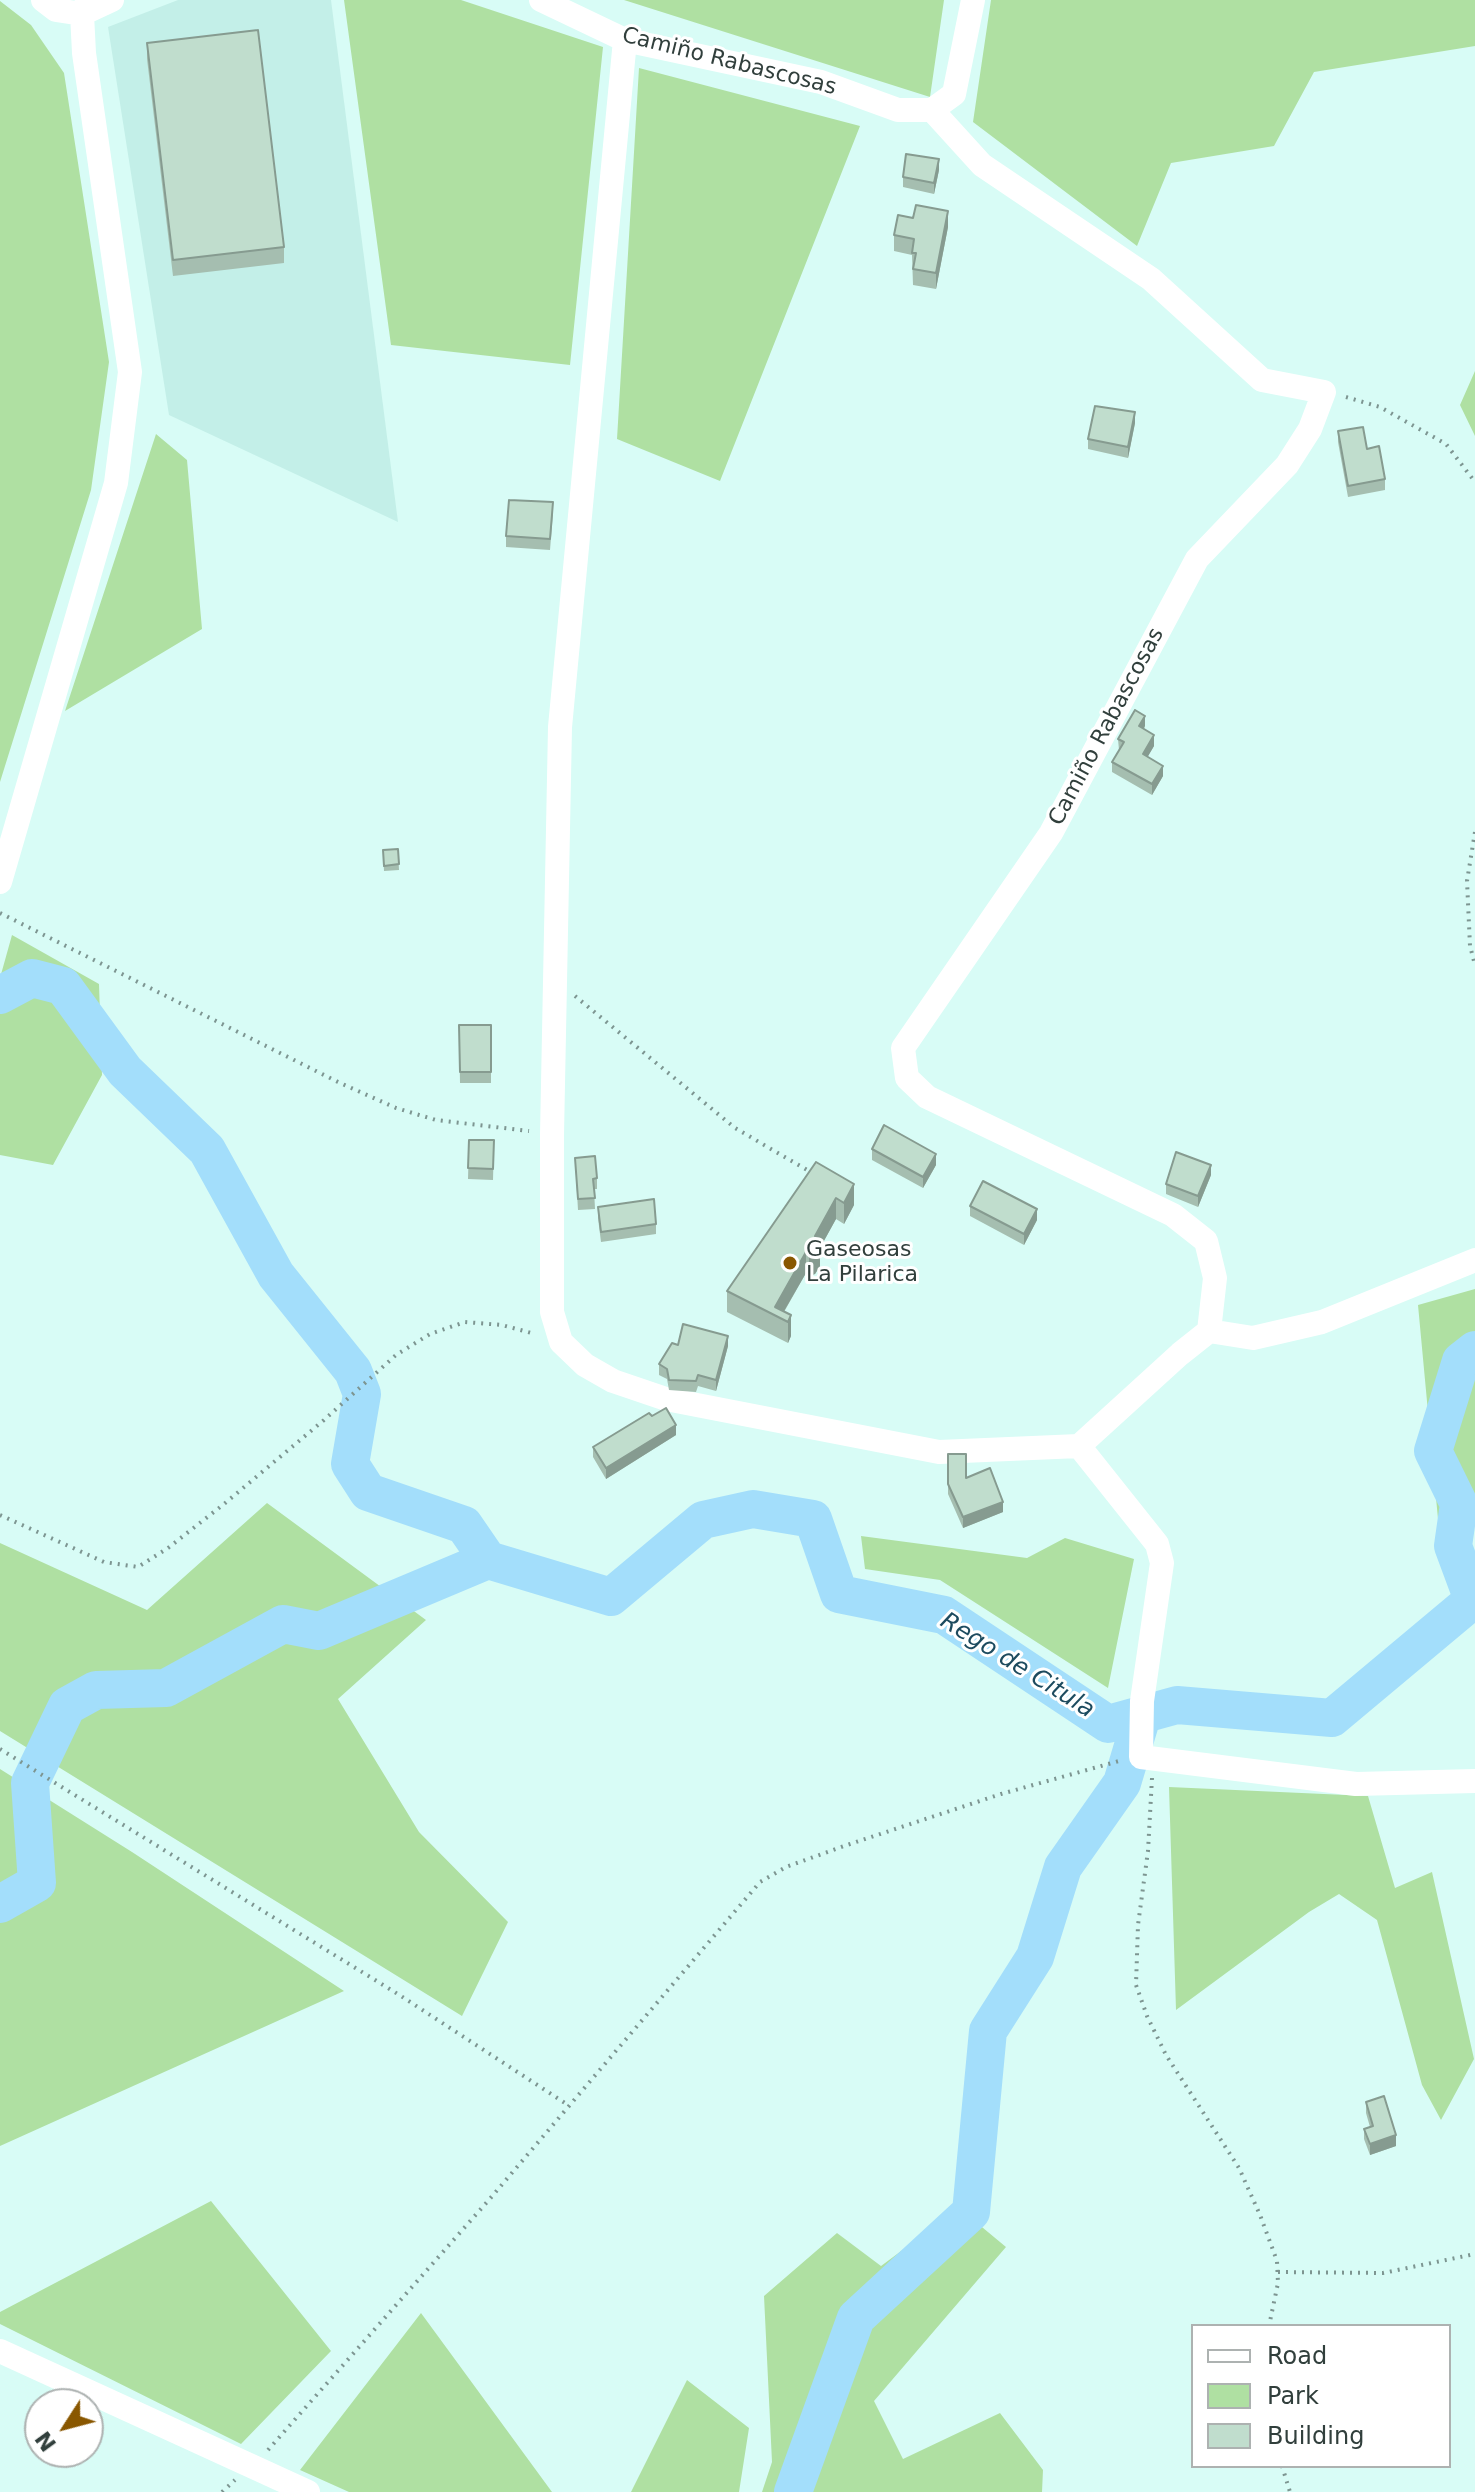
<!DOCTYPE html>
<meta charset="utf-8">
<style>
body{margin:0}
#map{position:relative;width:1475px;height:2492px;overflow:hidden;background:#d8fcf6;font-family:"DejaVu Sans",sans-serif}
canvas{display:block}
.legend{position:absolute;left:1191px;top:2324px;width:260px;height:144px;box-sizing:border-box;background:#fff;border:2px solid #adb2b1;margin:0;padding:10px 14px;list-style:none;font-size:24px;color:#313f3c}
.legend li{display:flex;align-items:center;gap:16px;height:40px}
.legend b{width:40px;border:2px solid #adb2b1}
.north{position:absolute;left:24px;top:2388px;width:80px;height:80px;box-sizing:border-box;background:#fff;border:2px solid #adb2b1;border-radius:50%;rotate:234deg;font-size:22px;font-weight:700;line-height:32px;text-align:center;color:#313f3c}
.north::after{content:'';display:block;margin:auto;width:28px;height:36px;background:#895700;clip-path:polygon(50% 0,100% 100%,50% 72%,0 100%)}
</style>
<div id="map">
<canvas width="1475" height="2492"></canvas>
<ul class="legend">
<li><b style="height:10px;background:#fff"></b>Road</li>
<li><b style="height:22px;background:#afe0a2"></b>Park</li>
<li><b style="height:22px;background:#c0ddcd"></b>Building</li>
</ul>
<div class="north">N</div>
</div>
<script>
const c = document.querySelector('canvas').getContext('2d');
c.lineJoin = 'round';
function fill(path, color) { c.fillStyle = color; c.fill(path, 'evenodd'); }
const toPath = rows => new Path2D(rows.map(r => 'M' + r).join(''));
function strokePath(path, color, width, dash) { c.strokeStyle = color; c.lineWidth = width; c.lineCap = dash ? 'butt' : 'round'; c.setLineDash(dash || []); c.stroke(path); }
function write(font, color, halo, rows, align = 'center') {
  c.font = font + ' "DejaVu Sans",sans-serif'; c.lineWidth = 6; c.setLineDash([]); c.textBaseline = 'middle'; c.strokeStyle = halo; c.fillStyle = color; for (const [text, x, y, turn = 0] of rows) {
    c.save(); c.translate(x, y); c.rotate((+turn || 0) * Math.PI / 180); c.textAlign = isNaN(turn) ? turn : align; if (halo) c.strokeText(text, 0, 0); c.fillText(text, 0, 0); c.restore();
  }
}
const built = toPath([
 [178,0,331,0,398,522,169,415,108,27]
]);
const green = toPath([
 [344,0,461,0,603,47,570,365,391,345],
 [624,0,944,0,930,97],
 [991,0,1475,0,1475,46,1314,72,1274,146,1171,163,1137,246,973,122],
 [0,1,31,25,64,73,109,362,91,490,0,782],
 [639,68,860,126,720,481,617,439],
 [1475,371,1475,436,1460,405],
 [156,434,187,460,202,629,65,711],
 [12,935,99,984,102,1075,53,1165,0,1155,0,978],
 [1475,1289,1475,1501,1438,1519,1418,1305],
 [267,1503,426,1620,338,1699,419,1832,508,1922,462,2016,0,1731,0,1543,147,1610],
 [861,1536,1027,1558,1065,1538,1134,1559,1108,1688,940,1580,865,1569],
 [0,1769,132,1852,344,1991,0,2146],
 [1169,1787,1368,1796,1395,1888,1432,1872,1474,2059,1441,2120,1422,2085,1377,1920,1339,1894,1309,1912,1176,2010],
 [211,2201,331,2351,241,2444,0,2324,0,2312],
 [959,2208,1006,2247,874,2401,903,2459,1000,2413,1043,2470,1042,2492,762,2492,772,2462,764,2296,837,2233,881,2266],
 [421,2313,552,2492,349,2492,300,2470],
 [687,2380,749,2428,739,2492,631,2492]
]);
const river = toPath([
 [0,995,32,978,63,986,125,1071,207,1150,276,1275,353,1371,362,1394,350,1464,368,1492,464,1525,488,1560],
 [0,1904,37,1883,30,1783,67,1706,96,1690,166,1688,283,1624,319,1631,488,1560,611,1597,703,1520,753,1509,813,1519,839,1594,944,1615,1108,1724,1177,1705,1332,1718,1473,1600,1453,1546,1459,1504,1433,1451,1461,1361,1475,1350],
 [793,2492,856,2318,971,2212,988,2031,1035,1957,1063,1867,1122,1783,1142,1716]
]);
const path = toPath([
 [1346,397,1380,407,1446,444,1475,482],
 [1475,832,1467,881,1470,946,1475,965],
 [0,913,338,1082,396,1108,436,1120,529,1131],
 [575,996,735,1128,814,1174],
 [0,1515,104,1562,138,1567,168,1548,224,1504,324,1420,396,1355,430,1334,465,1322,502,1325,535,1334],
 [0,1749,401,1996,568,2105],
 [1152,1778,1148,1851,1138,1925,1136,1985,1147,2016,1166,2055,1239,2168,1260,2215,1277,2261,1278,2283,1269,2326],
 [1278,2272,1383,2273,1475,2254],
 [268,2450,488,2201,760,1882,786,1867,844,1846,1001,1794,1119,1761],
 [1282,2466,1290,2492],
 [222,2492,235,2480]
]);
const street = toPath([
 [43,0,56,10,82,14,112,0],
 [541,0,625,40,821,82,898,110,932,110,982,165,1151,279,1262,380,1324,392,1310,429,1287,465,1197,559,1051,833,903,1048,907,1078,927,1097,1173,1215,1206,1241,1215,1278,1209,1331,1180,1354,1079,1446,1157,1544,1162,1563,1142,1701,1141,1757,1356,1784,1475,1781],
 [625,40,560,727,552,1135,552,1312,561,1342,585,1365,613,1381,666,1399,939,1452,1079,1446],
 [932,110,954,94,973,0],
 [0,882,116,483,130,372,84,53,82,14,88,0],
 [1209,1331,1253,1338,1322,1322,1475,1260],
 [0,2351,308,2492]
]);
const wall = toPath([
 [147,43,284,247,284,263,173,276,147,59],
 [939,170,934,194,903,187,903,177],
 [948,227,936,289,913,285,912,255,894,251,894,235],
 [1135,423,1128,458,1088,449,1088,439],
 [1338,431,1367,449,1385,479,1385,490,1348,497,1338,442],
 [553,513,550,550,506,547,506,536],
 [1145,726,1144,729,1154,746,1147,757,1163,776,1152,795,1112,772,1112,762,1119,750,1118,739],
 [398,849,399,870,384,871,383,850],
 [459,1025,491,1025,491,1083,460,1083],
 [469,1140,494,1140,493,1180,468,1179],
 [872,1149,936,1165,923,1188,872,1160],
 [575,1158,597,1178,597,1189,594,1189,595,1209,578,1210],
 [816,1162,854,1205,844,1224,836,1219,820,1248,820,1266,815,1274,809,1276,806,1273,784,1312,791,1315,791,1336,788,1343,727,1312,727,1291],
 [1211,1175,1198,1207,1166,1194,1166,1184],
 [970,1206,1037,1220,1024,1245,970,1216],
 [598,1207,656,1224,656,1234,601,1242,598,1218],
 [678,1345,728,1346,716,1391,698,1386,696,1392,669,1390,667,1379,659,1375,659,1364],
 [652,1416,676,1435,606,1479,593,1457,593,1447],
 [948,1454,966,1478,1003,1512,963,1528,948,1494],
 [1366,2102,1396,2146,1370,2155,1364,2139,1364,2129,1370,2127,1366,2113]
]);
const shadedWall = toPath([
 [939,159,939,170,934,194,934,183],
 [948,211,948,227,936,289,936,273],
 [1135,412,1135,423,1128,458,1128,447],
 [1145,716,1145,726,1139,737,1139,726],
 [1154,735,1154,746,1143,765,1143,754],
 [1163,766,1163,776,1152,795,1152,784],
 [936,1154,936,1165,923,1188,923,1177],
 [1211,1165,1211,1175,1198,1207,1198,1196],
 [854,1184,854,1205,844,1224,844,1203],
 [836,1198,836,1219,820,1248,820,1266,815,1274,809,1276,809,1255,815,1236],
 [1037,1209,1037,1220,1024,1245,1024,1234],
 [806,1252,806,1273,780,1318,775,1307],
 [791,1315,791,1336,788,1343,788,1322],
 [728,1336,728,1346,716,1391,716,1380],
 [676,1425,676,1435,606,1479,606,1468],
 [1003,1502,1003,1512,963,1528,963,1517],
 [1396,2135,1396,2146,1370,2155,1370,2144]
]);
const building = toPath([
 [258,30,284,247,173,260,147,43,258,30],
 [906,154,939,159,934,183,903,177,906,154],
 [916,205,948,211,936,273,913,269,916,253,912,253,914,239,894,235,898,215,913,218,916,205],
 [1095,406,1135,412,1128,447,1088,439,1095,406],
 [1363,427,1367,449,1379,446,1385,479,1348,486,1338,431,1363,427],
 [509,500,553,502,550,539,506,536,509,500],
 [1135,710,1145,716,1139,726,1154,735,1143,754,1163,766,1152,784,1112,762,1124,742,1118,739,1135,710],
 [398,849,399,864,384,866,383,850,398,849],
 [459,1025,491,1025,491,1072,460,1072,459,1025],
 [884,1125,936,1154,923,1177,872,1149,884,1125],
 [469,1140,494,1140,493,1169,468,1168,469,1140],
 [1176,1152,1211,1165,1198,1196,1166,1184,1176,1152],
 [595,1156,597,1178,593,1179,595,1198,578,1199,575,1158,595,1156],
 [816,1162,854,1184,844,1203,836,1198,815,1236,820,1245,815,1253,809,1255,806,1252,775,1307,791,1315,788,1322,727,1291,816,1162],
 [983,1181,1037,1209,1024,1234,970,1206,983,1181],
 [654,1199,656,1224,601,1232,598,1207,654,1199],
 [683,1324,728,1336,716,1380,698,1375,696,1381,669,1380,667,1369,659,1364,672,1343,678,1345,683,1324],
 [666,1408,676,1425,606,1468,593,1447,649,1413,652,1416,666,1408],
 [948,1454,966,1454,966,1478,990,1468,1003,1502,963,1517,948,1484,948,1454],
 [1384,2096,1396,2135,1370,2144,1364,2129,1373,2126,1366,2102,1384,2096]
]);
const markers = [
 [790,1263,8,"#895700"]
];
const streetNames = [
 ["Camiño Rabascosas",729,62,14],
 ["Camiño Rabascosas",1107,727,-62]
];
const poiNames = [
 ["Gaseosas",806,1250],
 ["La Pilarica",806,1275]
];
const waterNames = [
 ["Rego de Citula",1017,1666,32]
];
fill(built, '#c3efe8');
fill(green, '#afe0a2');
strokePath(river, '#a3defb', 38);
strokePath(path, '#7d9591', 4, [2, 6]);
strokePath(street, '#fff', 24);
fill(wall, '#a5beb0');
fill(shadedWall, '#869b90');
fill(building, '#c0ddcd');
strokePath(building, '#869b90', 2);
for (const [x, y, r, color] of markers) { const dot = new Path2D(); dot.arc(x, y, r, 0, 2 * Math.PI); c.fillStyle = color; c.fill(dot); strokePath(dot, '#fff', 3); }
write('22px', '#313f3c', '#fff', streetNames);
write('22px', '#313f3c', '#fff', poiNames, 'left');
write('italic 24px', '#1d4b5f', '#fff', waterNames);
</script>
